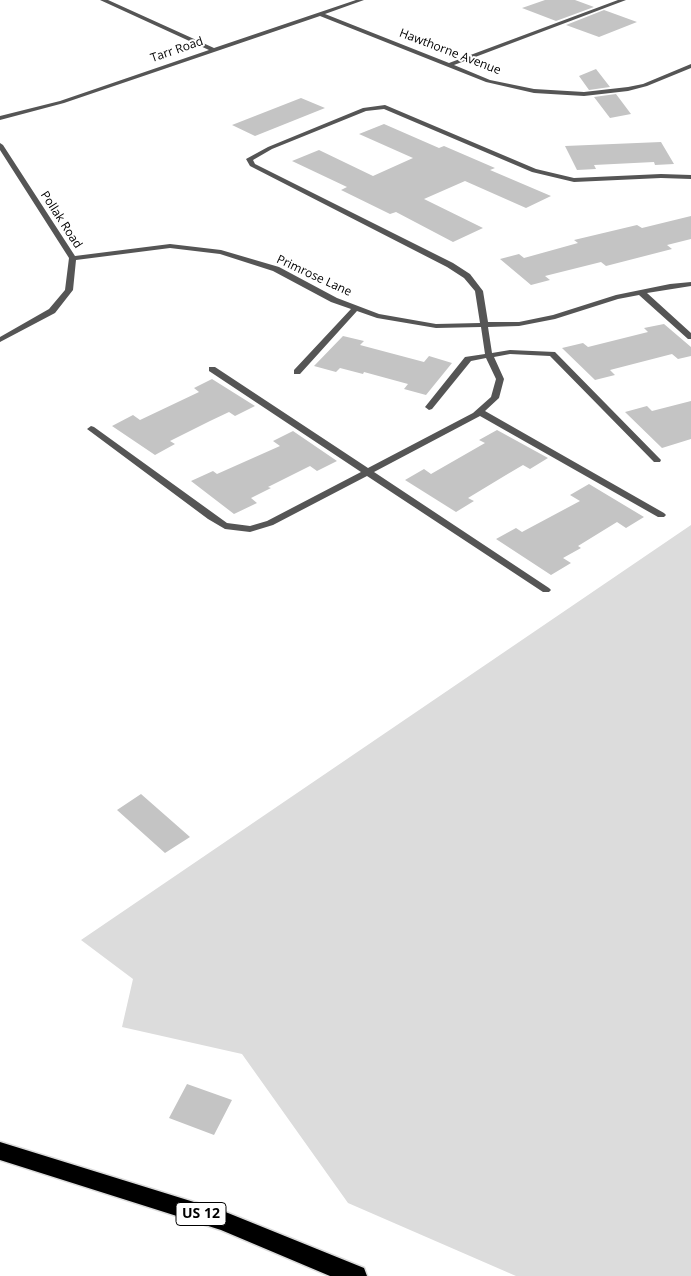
<!DOCTYPE html>
<style>
body{margin:0}
canvas{display:block;background:#fff}
</style>
<canvas width="691" height="1276"></canvas>
<script>
const c = document.querySelector('canvas').getContext('2d');
c.lineJoin = 'round';
function fill(path, color) { c.fillStyle = color; c.fill(path, 'evenodd'); }
const toPath = rows => new Path2D(rows.map(r => 'M' + r).join(''));
function strokePath(path, color, width, dash) { c.strokeStyle = color; c.lineWidth = width; c.lineCap = dash ? 'butt' : 'round'; c.setLineDash(dash || []); c.stroke(path); }
function write(font, color, halo, rows, align = 'center') {
  c.font = font + ' "Open Sans",sans-serif'; c.lineWidth = 4; c.setLineDash([]); c.textBaseline = 'middle'; c.strokeStyle = halo; c.fillStyle = color; for (const [text, x, y, turn = 0] of rows) {
    c.save(); c.translate(x, y); c.rotate((+turn || 0) * Math.PI / 180); c.textAlign = isNaN(turn) ? turn : align; if (halo) c.strokeText(text, 0, 0); c.fillText(text, 0, 0); c.restore();
  }
}
const green = toPath([
 [691,525,691,1276,516,1276,348,1203,242,1054,122,1027,133,979,81,940]
]);
const building = toPath([
 [545,0,575,0,594,7,556,21,522,8],
 [604,10,637,22,599,37,566,25],
 [596,69,610,87,589,90,579,76],
 [616,94,631,114,610,118,594,97],
 [301,98,325,108,255,136,232,125],
 [384,124,439,148,444,146,495,168,490,170,551,196,526,208,465,181,424,199,483,228,453,242,396,212,390,214,341,190,347,187,292,161,319,150,373,176,413,158,359,134],
 [661,142,674,164,655,165,654,162,594,165,596,169,577,170,565,146],
 [691,216,691,239,667,245,672,249,606,266,601,262,545,276,550,280,531,285,500,259,519,254,524,258,578,243,574,240,637,225,642,228],
 [664,324,691,347,691,356,678,359,672,354,610,370,615,375,595,380,562,348,583,343,588,347,648,332,644,328],
 [343,336,364,341,360,345,424,362,429,356,452,363,426,395,404,389,408,384,364,372,363,374,340,368,336,372,314,366],
 [212,379,255,406,235,416,229,412,210,421,170,441,175,444,155,455,112,426,133,415,140,420,199,392,194,388],
 [691,401,691,439,662,448,625,412,647,406,652,411],
 [497,430,548,458,530,469,523,465,506,475,468,498,474,501,456,512,405,480,424,469,431,474,485,443,479,440],
 [293,431,337,461,317,471,310,466,268,487,271,488,251,498,257,503,234,514,191,481,213,471,217,474,280,446,273,441],
 [589,484,644,517,626,528,617,522,578,546,581,548,563,558,571,563,551,575,496,539,516,528,522,532,580,501,570,495],
 [141,794,190,837,165,853,117,810],
 [187,1084,232,1100,214,1135,169,1118]
]);
const street = toPath([
 [100,0,108,0,214,48,356,0,364,0,325,14,449,63,618,0,626,0,454,65,490,80,534,89,584,92,628,87,643,84,691,64,691,68,647,86,628,91,584,96,534,93,486,82,320,16,64,103,0,120,0,116,60,101,209,50,100,0],
 [385,105,536,169,574,178,661,174,691,175,691,179,661,178,574,182,532,172,384,109,366,111,272,149,253,160,255,164,453,263,470,274,483,291,488,322,519,322,553,315,616,295,670,284,691,282,691,286,647,293,691,333,691,339,688,339,639,295,618,299,555,319,519,326,488,327,492,353,510,350,555,352,661,460,660,462,654,462,550,356,510,354,494,357,504,379,499,398,485,411,664,513,666,515,664,517,658,517,480,416,374,472,549,588,551,590,549,592,543,592,367,476,273,525,250,532,225,529,208,519,87,429,91,426,94,427,227,523,250,526,267,521,361,472,209,371,209,367,215,367,368,468,473,413,491,397,496,379,486,358,471,361,432,409,429,410,425,407,465,357,485,354,481,327,436,328,377,318,357,311,300,374,294,374,294,370,351,309,331,302,273,271,220,254,170,248,76,260,73,290,55,313,0,342,0,337,49,309,65,290,69,258,0,150,0,143,3,145,75,256,170,244,221,250,279,267,337,298,379,314,436,324,480,323,475,291,464,278,447,267,250,166,246,159,268,147,363,108,385,105]
]);
const highway = toPath([
 [0,1142,223,1211,364,1268,367,1276,330,1276,221,1230,0,1160,0,1142]
]);
const farStreetnames = [
 ["Tarr Road",177,50,-19],
 ["Hawthorne Avenue",450,52,21],
 ["Pollak Road",61,220,57],
 ["Primrose Lane",314,276,25]
];
const shields = [
 [201,1214,50]
];
const shieldNames = [
 ["US 12",201,1214]
];
fill(green, '#dcdcdc');
fill(building, '#c4c4c4');
strokePath(highway, '#dbdbdb', 3);
fill(street, '#555');
fill(highway, '#000');
write('12px', '#000', '#fff', farStreetnames);
for (const [x, y, w] of shields) { const box = new Path2D(); box.roundRect(x - w / 2, y - 11.5, w, 23, 4); c.fillStyle = '#fff'; c.fill(box); strokePath(box, '#000', 1); }
write('bold 14px', '#000', null, shieldNames);
</script>
